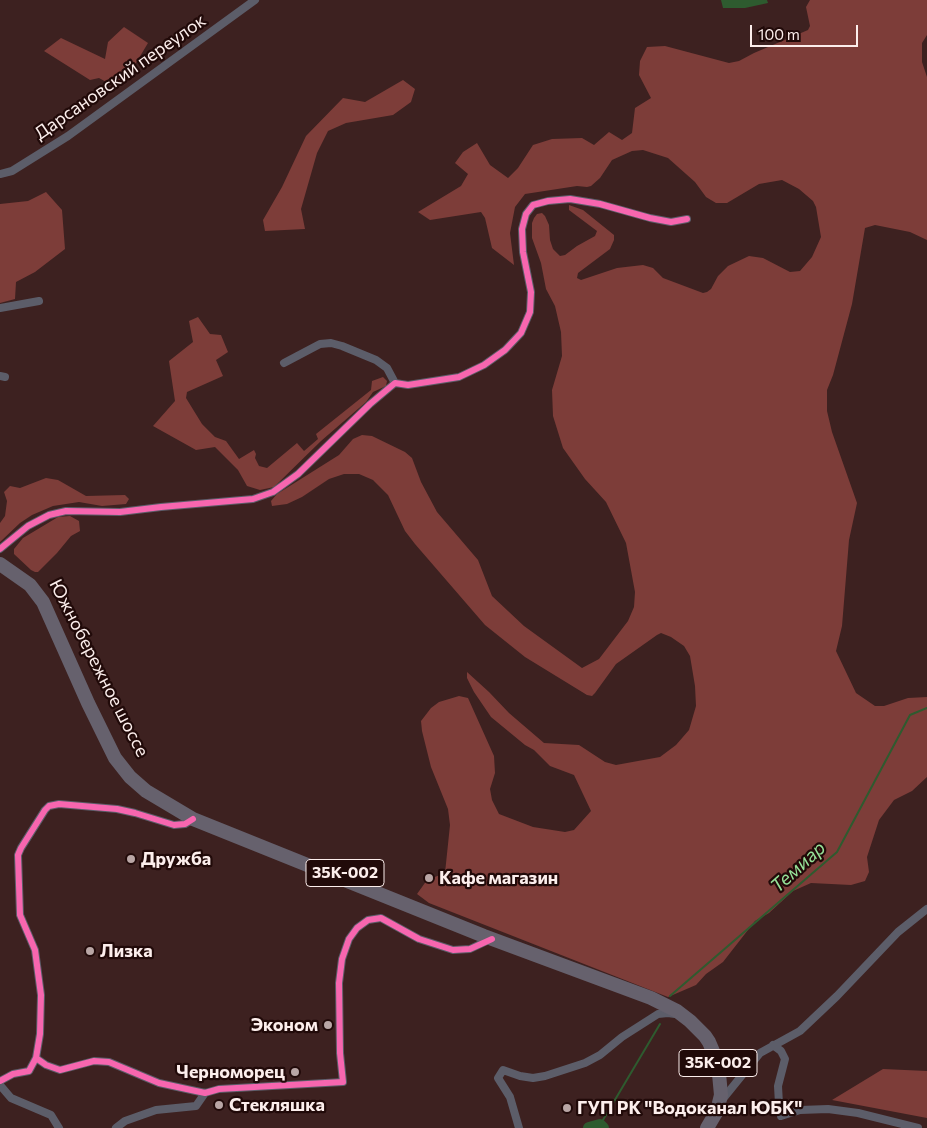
<!DOCTYPE html>
<meta charset="utf-8">
<style>
body{margin:0}
#map{position:relative;width:927px;height:1128px;overflow:hidden;background:#3d2120;font-family:Commissioner,sans-serif}
canvas{display:block}
.scale{position:absolute;left:750px;top:25px;width:108px;height:22px;box-sizing:border-box;border:2px solid #fceeec;border-top:0;padding-left:6px;font-size:15px;line-height:18px;white-space:nowrap;color:#fceeec;-webkit-text-stroke:4px #210a09;paint-order:stroke}
</style>
<div id="map">
<canvas width="927" height="1128"></canvas>
<div class="scale">100 m</div>
</div>
<script>
const c = document.querySelector('canvas').getContext('2d');
c.lineJoin = 'round';
function fill(path, color) { c.fillStyle = color; c.fill(path, 'evenodd'); }
const toPath = rows => new Path2D(rows.map(r => 'M' + r).join(''));
function strokePath(path, color, width, dash) { c.strokeStyle = color; c.lineWidth = width; c.lineCap = dash ? 'butt' : 'round'; c.setLineDash(dash || []); c.stroke(path); }
function write(font, color, halo, rows, align = 'center') {
  c.font = font + ' Commissioner,sans-serif'; c.lineWidth = 4.5; c.setLineDash([]); c.textBaseline = 'middle'; c.strokeStyle = halo; c.fillStyle = color; for (const [text, x, y, turn = 0] of rows) {
    c.save(); c.translate(x, y); c.rotate((+turn || 0) * Math.PI / 180); c.textAlign = isNaN(turn) ? turn : align; if (halo) c.strokeText(text, 0, 0); c.fillText(text, 0, 0); c.restore();
  }
}
const forest = toPath([
 [810,0,927,0,927,35,922,43,922,62,927,77,927,240,910,232,875,225,865,228,852,304,833,375,827,390,827,411,832,432,857,503,849,540,842,626,836,651,856,693,875,706,884,706,908,698,927,697,927,777,912,791,894,800,879,820,867,857,869,872,865,881,851,885,811,883,793,891,769,913,755,921,723,962,706,974,696,985,668,997,429,903,417,894,427,880,445,873,450,825,448,809,431,767,422,731,421,721,431,708,439,702,459,696,468,698,494,756,495,773,490,789,492,800,499,814,533,827,565,832,574,830,591,811,574,775,550,766,534,750,525,745,491,717,474,692,467,678,467,672,489,692,509,713,544,743,579,745,605,762,616,765,660,757,676,745,689,730,696,706,695,686,690,656,684,646,671,637,661,633,657,635,616,664,595,693,592,696,587,695,525,657,485,625,415,544,405,531,388,495,373,480,359,474,344,474,329,479,302,497,287,504,272,506,271,501,277,494,339,455,353,439,362,435,372,436,405,452,412,458,421,482,437,512,478,560,492,596,524,626,582,668,599,659,628,621,634,607,635,592,626,543,606,502,585,479,563,448,553,416,552,390,562,356,561,332,555,306,546,289,541,263,532,238,532,223,534,218,537,214,542,213,545,216,549,225,550,240,553,249,560,256,565,255,577,246,595,236,597,231,569,210,569,205,583,210,614,235,614,240,610,249,578,273,577,278,581,280,617,268,643,265,653,268,663,278,703,293,707,292,711,289,718,276,728,266,749,256,763,258,790,272,800,271,812,257,821,237,816,207,813,201,799,189,782,180,759,184,727,203,716,203,706,197,695,182,668,158,643,150,632,151,612,160,600,178,591,186,587,187,577,186,525,194,515,207,510,233,514,265,492,248,485,218,481,212,430,220,418,212,461,186,468,174,455,163,463,152,477,143,490,165,508,178,518,168,533,145,552,139,582,138,594,145,609,132,622,140,632,133,635,108,651,98,639,75,640,61,647,47,665,46,729,63,739,61,754,53,808,30,810,26,806,7],
 [124,27,148,43,124,83,108,83,99,78,90,80,44,51,61,38,105,59,108,42],
 [403,80,415,89,411,102,393,115,346,123,328,131,317,153,301,209,305,229,265,231,263,220,282,187,306,136,343,98,365,102],
 [46,192,62,210,65,249,35,272,16,282,15,299,0,303,0,204,28,201],
 [198,317,210,334,221,335,228,352,216,360,223,376,187,392,186,398,202,424,215,437,226,441,239,459,254,450,256,454,255,458,259,466,267,468,297,443,304,451,318,439,316,434,371,390,372,381,383,377,387,381,386,386,373,392,366,402,321,441,274,487,260,490,247,486,238,470,215,447,196,450,153,426,175,401,169,361,193,342,189,321],
 [46,478,58,480,86,496,125,495,129,499,126,504,102,506,79,502,53,506,32,515,20,523,0,542,0,523,5,516,7,501,4,492,10,486,20,488],
 [70,516,79,521,80,531,71,536,57,553,38,572,35,572,31,570,14,554,14,549,23,538,58,517],
 [883,1069,927,1071,927,1118,832,1100]
]);
const water = toPath([
 [721,0,767,0,768,3,745,8,723,8]
]);
const stream = toPath([
 [670,996,837,852,910,715,927,708],
 [600,1125,660,1024]
]);
const river = toPath([
 [589,1128,600,1125,603,1128]
]);
const street = toPath([
 [0,174,12,171,68,136,255,0],
 [0,308,39,301],
 [284,363,320,344,331,343,342,346,376,360,387,368,395,383],
 [0,376,5,377],
 [0,549,28,526,49,515,66,511,120,512,161,507,253,499,273,492,298,474,370,404,395,383,408,385,459,377,484,365,505,350,521,333,530,312,531,292,523,252,522,229,526,214,533,205,548,201,570,199,600,204,650,218,671,222,687,219],
 [773,1045,781,1051,785,1059,778,1086,779,1104,781,1116,800,1110,828,1109,858,1113,918,1128],
 [36,1058,46,1065,60,1070,94,1061,109,1062,159,1083,205,1093,219,1089,343,1082,340,1053,339,983,342,959,349,939,357,928,368,920,381,918,419,939,453,950,470,949,491,939],
 [0,1081,13,1074,29,1071,36,1058,40,1034,41,995,35,950,20,915,18,855,21,848,45,810,49,806,59,804,117,809,135,813,174,825,185,824,193,819],
 [0,1085,11,1098,51,1115,59,1128],
 [722,1100,760,1053,800,1031,837,996,898,932,927,909],
 [116,1128,125,1121,156,1110,196,1106,205,1093],
 [519,1128,510,1097,498,1078,503,1070,520,1076,533,1078,545,1076,585,1063,600,1055,622,1037,658,1014,668,1013,675,1014]
]);
const highway = toPath([
 [0,564,30,585,43,602,88,703,115,758,130,777,146,791,193,819,484,936,651,998,677,1011,690,1021,705,1036,709,1042,718,1063,721,1095,717,1111,707,1128]
]);
const cycleway = toPath([
 [0,549,28,526,49,515,66,511,120,512,161,507,253,499,273,492,298,474,370,404,395,383,408,385,459,377,484,365,505,350,521,333,530,312,531,292,523,252,522,229,526,214,533,205,548,201,570,199,600,204,650,218,671,222,687,219],
 [36,1058,46,1065,60,1070,94,1061,109,1062,159,1083,205,1093,219,1089,343,1082,340,1053,339,983,342,959,349,939,357,928,368,920,381,918,419,939,453,950,470,949,492,939],
 [0,1081,13,1074,29,1071,36,1058,40,1034,41,995,35,950,20,915,18,855,21,848,45,810,49,806,59,804,117,809,135,813,174,825,185,824,193,819]
]);
const markers = [
 [131,859,5,"#b9a6a5"],
 [429,878,5,"#b9a6a5"],
 [90,951,5,"#b9a6a5"],
 [328,1025,5,"#b9a6a5"],
 [295,1072,5,"#b9a6a5"],
 [219,1105,5,"#b9a6a5"],
 [567,1108,5,"#b9a6a5"]
];
const shields = [
 [345,873,78],
 [718,1063,78]
];
const shieldNames = [
 ["35К-002",345,873],
 ["35К-002",718,1063]
];
const streetNames = [
 ["Дарсановский переулок",120,77,-35],
 ["Южнобережное шоссе",99,668,63]
];
const poiNames = [
 ["Дружба",141,859],
 ["Кафе магазин",439,878],
 ["Лизка",100,951],
 ["Эконом",318,1025,"right"],
 ["Черноморец",285,1072,"right"],
 ["Стекляшка",229,1105],
 ["ГУП РК \"Водоканал ЮБК\"",577,1108]
];
const waterNames = [
 ["Темиар",798,867,-42]
];
fill(forest, '#7d3d39');
fill(water, '#2e5b2f');
strokePath(stream, '#2e5b2f', 2);
strokePath(river, '#2e5b2f', 12);
strokePath(street, '#5c5d69', 8);
strokePath(highway, '#66616d', 14);
strokePath(cycleway, '#f766af', 6);
for (const [x, y, r, color] of markers) { const dot = new Path2D(); dot.arc(x, y, r, 0, 2 * Math.PI); c.fillStyle = color; c.fill(dot); strokePath(dot, '#210a09', 2); }
for (const [x, y, w] of shields) { const box = new Path2D(); box.roundRect(x - w / 2, y - 13.5, w, 27, 4); c.fillStyle = '#210a09'; c.fill(box); strokePath(box, '#fceeec', 1); }
write('bold 16px', '#fceeec', null, shieldNames);
write('18px', '#fceeec', '#210a09', streetNames);
write('bold 18px', '#fceeec', '#210a09', poiNames, 'left');
write('italic 19px', '#96e298', '#210a09', waterNames);
</script>
